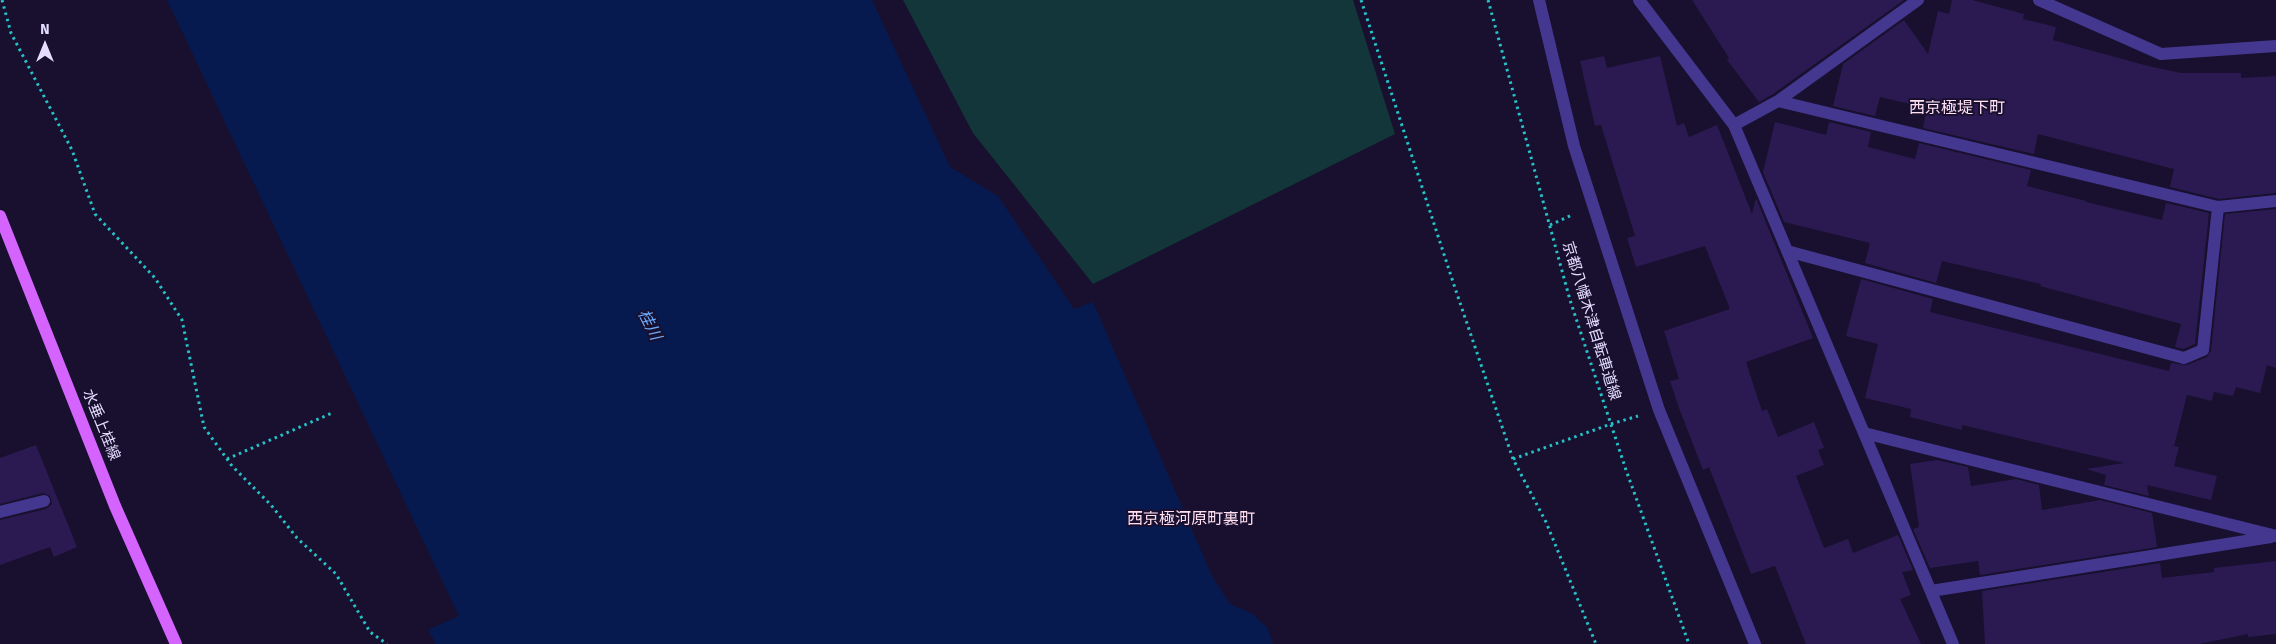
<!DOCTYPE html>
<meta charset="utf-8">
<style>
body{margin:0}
#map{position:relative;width:2276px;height:644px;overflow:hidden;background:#18102e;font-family:"Fira Sans",sans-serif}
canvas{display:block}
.north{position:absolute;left:20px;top:20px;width:50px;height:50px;-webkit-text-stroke:4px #18102e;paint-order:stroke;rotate:0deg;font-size:14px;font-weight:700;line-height:20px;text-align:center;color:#e4ddff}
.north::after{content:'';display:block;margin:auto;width:18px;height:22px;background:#e4ddff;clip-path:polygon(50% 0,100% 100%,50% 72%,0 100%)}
</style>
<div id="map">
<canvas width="2276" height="644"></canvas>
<div class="north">N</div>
</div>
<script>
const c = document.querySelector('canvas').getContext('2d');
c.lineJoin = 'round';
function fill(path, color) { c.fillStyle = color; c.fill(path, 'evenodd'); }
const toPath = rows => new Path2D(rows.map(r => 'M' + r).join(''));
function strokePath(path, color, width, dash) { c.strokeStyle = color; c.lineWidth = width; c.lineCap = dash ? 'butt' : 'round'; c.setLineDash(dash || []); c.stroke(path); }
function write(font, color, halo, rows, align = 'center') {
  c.font = font + ' "Fira Sans","Noto Sans JP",sans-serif'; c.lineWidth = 4; c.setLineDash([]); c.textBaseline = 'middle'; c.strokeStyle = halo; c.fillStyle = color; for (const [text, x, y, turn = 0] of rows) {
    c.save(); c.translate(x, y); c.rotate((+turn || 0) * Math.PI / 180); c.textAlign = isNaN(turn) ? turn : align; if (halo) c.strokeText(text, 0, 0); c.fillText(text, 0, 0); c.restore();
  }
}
const green = toPath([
 [903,0,1353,0,1395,134,1093,284,973,133]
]);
const water = toPath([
 [167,0,872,0,950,167,998,196,1074,309,1093,302,1213,578,1230,604,1251,613,1267,627,1273,644,436,644,428,630,459,616]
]);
const building = toPath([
 [1692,0,1904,0,1773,94,1759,102,1727,60,1729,58],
 [1952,0,1972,0,2024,14,2023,19,2056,27,2053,40,2148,66,2181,73,2241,73,2241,78,2276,76,2276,193,2219,199,2170,187,2174,169,2038,134,2034,154,1923,128,1927,108,1880,97,1875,116,1833,106,1843,64,1904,20,1928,54,1938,11,1949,14],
 [1604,56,1607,68,1660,56,1677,126,1684,123,1689,137,1717,125,1752,214,1756,198,1813,338,1746,362,1762,411,1767,409,1778,437,1814,422,1824,448,1818,450,1824,465,1796,476,1824,548,1848,539,1853,553,1898,535,1913,570,1902,572,1911,595,1900,599,1921,644,1806,644,1775,566,1751,574,1709,467,1703,470,1679,408,1670,381,1679,379,1664,331,1730,309,1705,246,1636,267,1627,238,1635,236,1601,125,1595,126,1580,61],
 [1775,122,1826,135,1829,122,1871,132,1868,147,1915,159,1919,143,2031,170,2027,186,2086,201,2086,202,2162,220,2166,203,2209,213,2195,344,2183,349,2175,347,2181,324,2040,286,2041,284,1942,261,1936,283,1865,263,1870,243,1784,222,1763,172],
 [2276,209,2276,368,2267,365,2260,393,2236,387,2233,396,2214,392,2212,401,2187,395,2174,446,2179,447,2174,466,2217,476,2211,500,2147,485,2149,496,2104,485,2106,475,2086,469,2124,463,1962,425,1962,430,1910,417,1911,409,1865,398,1878,344,1846,336,1861,279,1933,299,1930,312,2169,371,2171,363,2187,365,2207,357,2211,351,2225,214],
 [36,445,77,547,54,557,50,547,0,565,0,520,46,509,52,504,50,496,43,493,0,504,0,458],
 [1937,460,1968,467,1971,486,2016,479,2039,485,2042,510,2100,500,2152,513,2157,547,1980,575,1978,561,1930,568,1913,529,1919,527,1910,464],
 [2276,561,2276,634,2248,637,2248,634,2199,644,1985,644,1982,591,2160,563,2162,578,2214,572,2214,568]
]);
const path = toPath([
 [2,0,11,33,72,150,95,214,155,278,182,320,204,427,232,466,271,505,297,538,336,574,370,632,387,644],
 [1361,0,1454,285,1513,459,1546,522,1596,644],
 [1488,0,1570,300,1626,470,1689,644],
 [1550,225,1572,215],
 [227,459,332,413],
 [1513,459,1611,424,1638,416]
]);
const minor = toPath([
 [1539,0,1574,146,1659,410,1755,644],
 [1639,0,1734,125,1953,644],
 [2039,0,2161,54,2276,46],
 [1778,101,2218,207,2276,201],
 [1734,125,1778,101,1918,0],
 [1787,251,2184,358,2203,350,2218,207],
 [1864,433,2276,536],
 [0,512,44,501],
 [1931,591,2271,537]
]);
const major = toPath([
 [0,216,115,506,176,644]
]);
const streetNames = [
 ["京都八幡木津自転車道線",1591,321,73],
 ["水垂上桂線",101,425,68]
];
const neighbourhoodNames = [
 ["西京極堤下町",1957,109],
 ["西京極河原町裏町",1191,520]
];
const waterNames = [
 ["桂川",649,325,63]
];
fill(green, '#123639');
fill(water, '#071a50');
fill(building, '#2b1a51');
strokePath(path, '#27c2c9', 3, [2.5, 4]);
strokePath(minor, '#443790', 12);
strokePath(major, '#d564ff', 12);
write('15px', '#e4ddff', '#18102e', streetNames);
write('16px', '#ffdff0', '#18102e', neighbourhoodNames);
write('italic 16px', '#6babff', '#18102e', waterNames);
</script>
